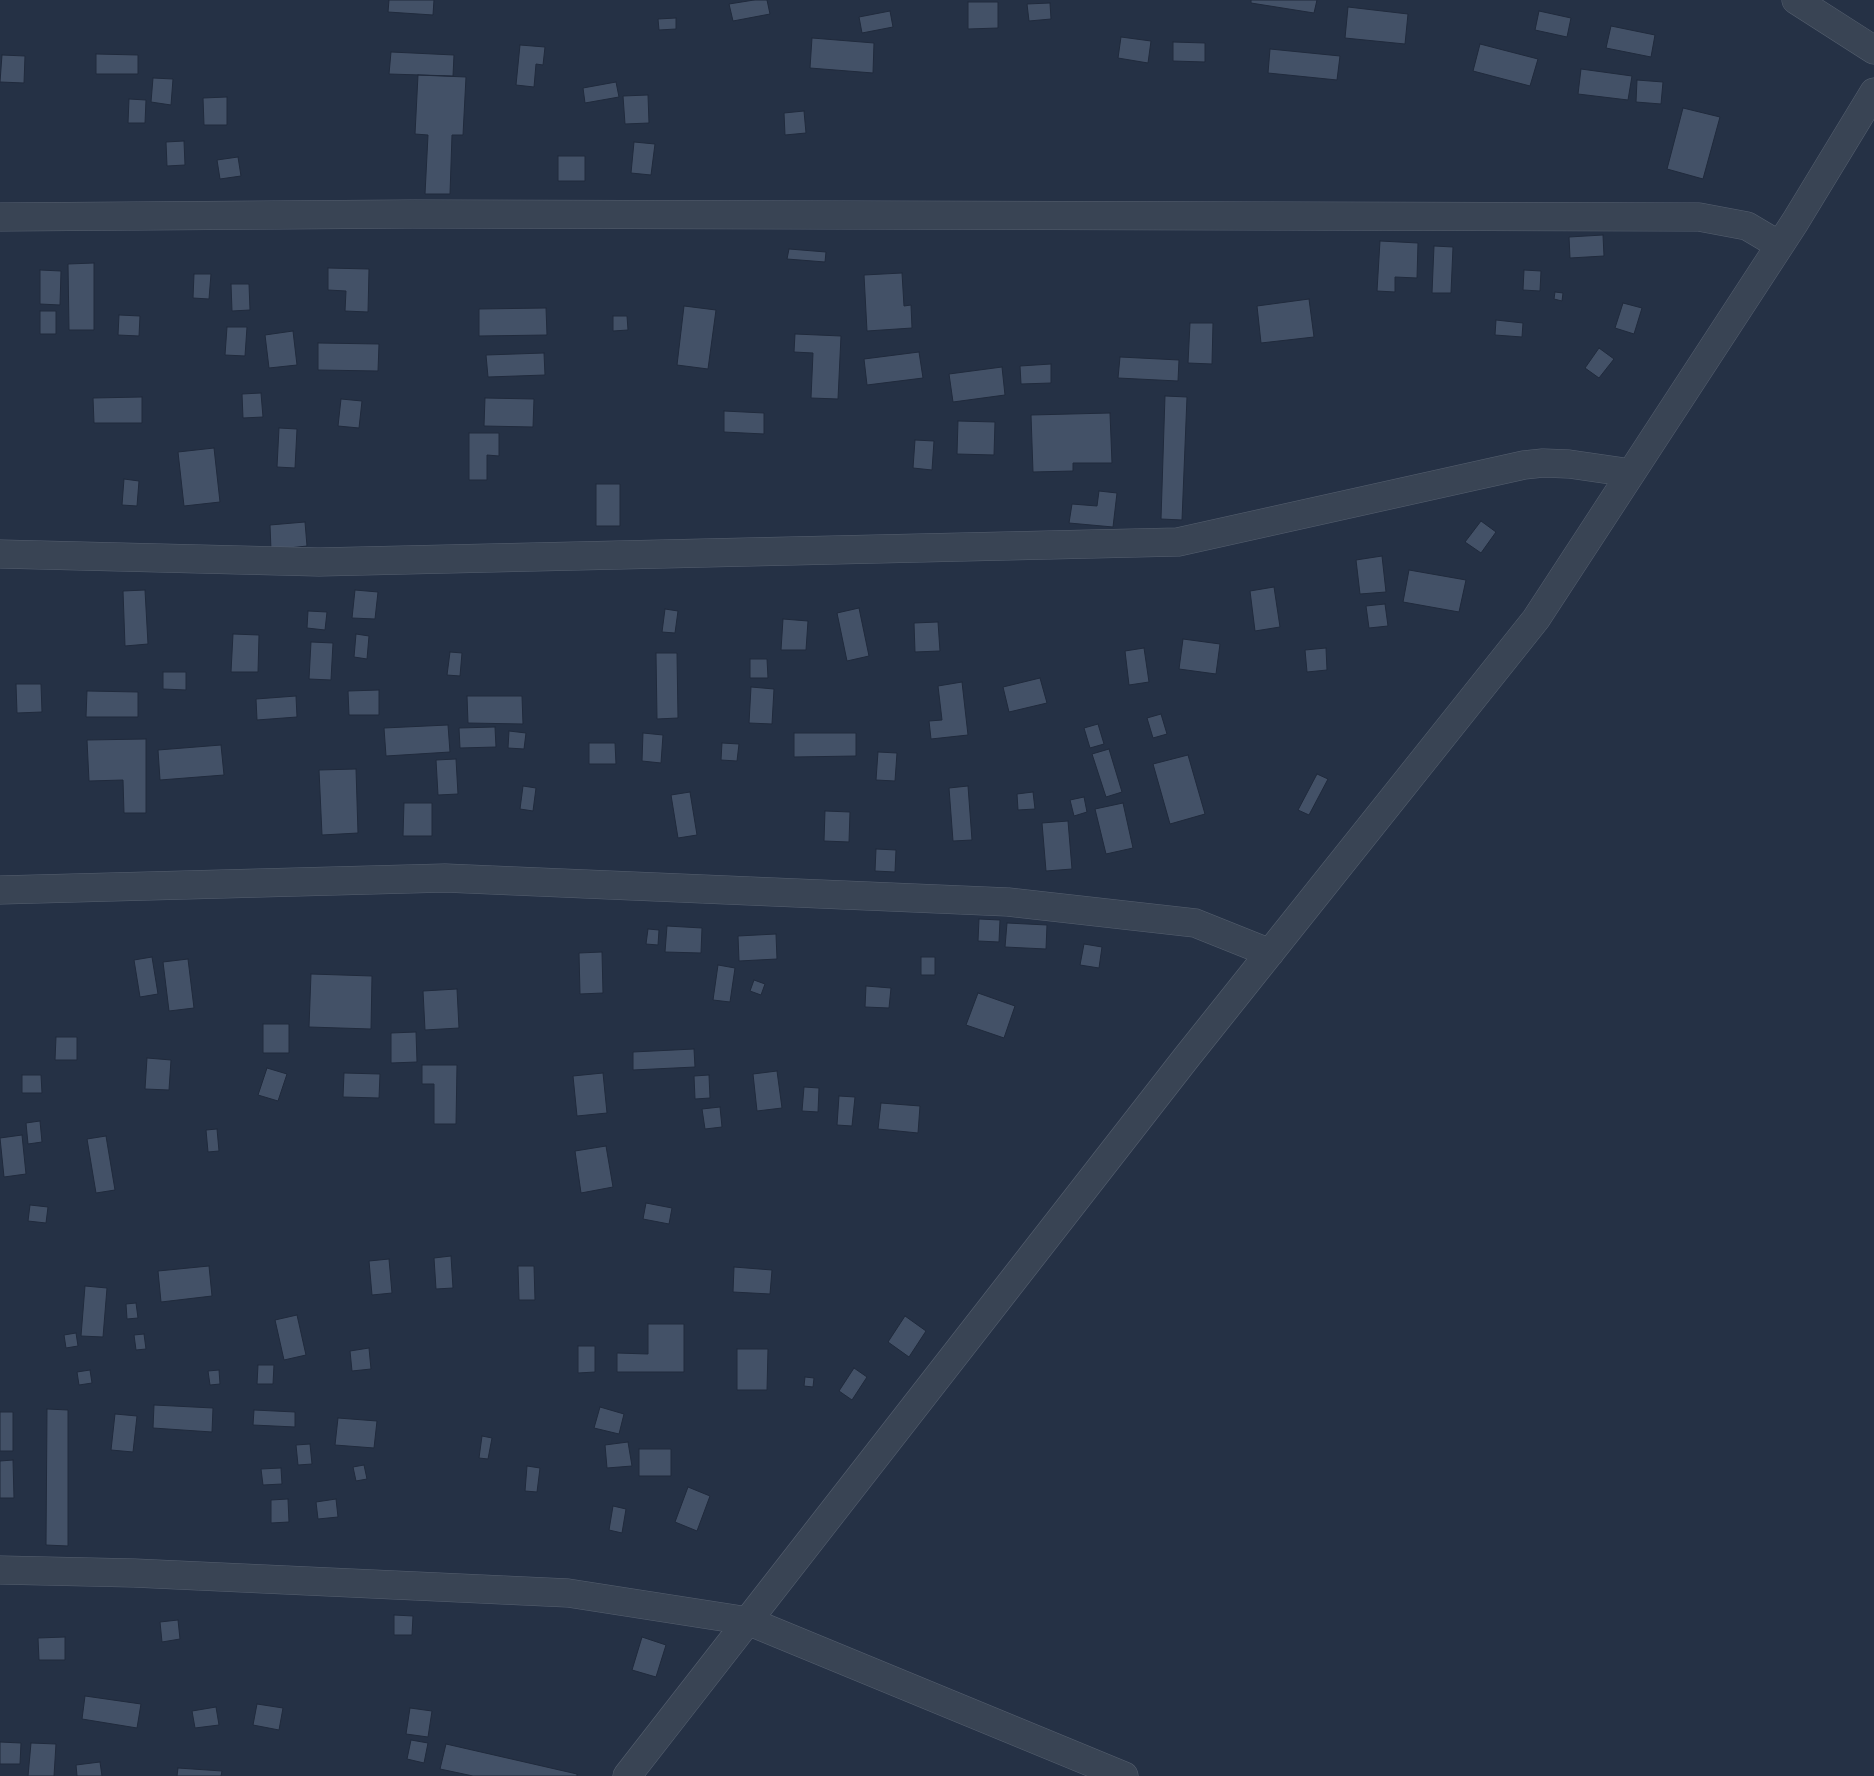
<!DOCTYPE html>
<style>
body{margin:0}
canvas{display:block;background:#253145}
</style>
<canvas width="1874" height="1776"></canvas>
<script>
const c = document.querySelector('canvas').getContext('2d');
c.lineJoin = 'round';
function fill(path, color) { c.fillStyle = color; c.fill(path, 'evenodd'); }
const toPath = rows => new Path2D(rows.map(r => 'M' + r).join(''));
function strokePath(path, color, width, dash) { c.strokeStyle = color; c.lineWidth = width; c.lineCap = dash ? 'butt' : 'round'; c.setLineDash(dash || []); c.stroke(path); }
const building = toPath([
 [389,0,434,0,433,15,388,12,389,0],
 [754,0,767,0,770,14,733,21,729,4,754,0],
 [1251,0,1317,0,1314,13,1251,3,1251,0],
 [968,2,998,2,998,28,968,29,968,2],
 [1050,3,1051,19,1029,21,1027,4,1050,3],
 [1348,7,1408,14,1405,44,1345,38,1348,7],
 [890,11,893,27,862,33,859,17,890,11],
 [1539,11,1571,18,1567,37,1535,30,1539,11],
 [676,18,676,29,659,30,658,19,676,18],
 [1611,26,1655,35,1651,57,1606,48,1611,26],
 [1121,37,1151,41,1148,63,1118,58,1121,37],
 [812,38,874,43,873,73,810,68,812,38],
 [1173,42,1205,43,1205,62,1173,61,1173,42],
 [1480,44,1538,59,1530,86,1473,71,1480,44],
 [520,45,545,47,543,65,536,64,534,87,516,85,520,45],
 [1270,49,1340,56,1337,80,1268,73,1270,49],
 [391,52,454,55,453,76,389,74,391,52],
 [96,54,138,55,138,74,96,74,96,54],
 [2,55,25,56,24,83,0,82,2,55],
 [1581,69,1632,76,1628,100,1578,94,1581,69],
 [418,75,466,77,463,135,452,135,450,194,425,194,428,135,415,134,418,75],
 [153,78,173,79,171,105,151,102,153,78],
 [1637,80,1663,82,1661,104,1636,102,1637,80],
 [616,82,619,97,585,103,583,88,616,82],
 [648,95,649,123,625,124,623,96,648,95],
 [227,97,227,125,204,125,203,98,227,97],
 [129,99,146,100,145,123,128,123,129,99],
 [1683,108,1720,117,1703,179,1667,169,1683,108],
 [804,111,806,133,785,135,784,113,804,111],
 [184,141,185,165,167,166,166,142,184,141],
 [634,142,655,144,651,175,631,173,634,142],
 [558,156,585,156,585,181,558,181,558,156],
 [238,157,241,176,220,179,217,160,238,157],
 [1603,235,1604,256,1570,258,1569,237,1603,235],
 [1380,241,1418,243,1417,278,1395,277,1395,292,1377,291,1380,241],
 [1434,246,1453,247,1451,293,1432,293,1434,246],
 [789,249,826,252,825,262,787,259,789,249],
 [94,263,94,330,69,330,68,264,94,263],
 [328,268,369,269,368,312,345,311,346,291,328,290,328,268],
 [40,270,61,271,60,305,40,304,40,270],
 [1524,270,1541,271,1540,291,1523,290,1524,270],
 [902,273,904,306,911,305,912,328,867,331,864,275,902,273],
 [194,274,211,274,209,299,193,298,194,274],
 [231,284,249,284,250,310,232,311,231,284],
 [1555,292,1563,293,1562,301,1554,299,1555,292],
 [1309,299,1314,337,1261,343,1257,306,1309,299],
 [1623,303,1642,308,1634,334,1615,328,1623,303],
 [684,306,716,310,708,369,677,365,684,306],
 [546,308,547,335,479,336,479,309,546,308],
 [40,311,56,311,56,334,40,334,40,311],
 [119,315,140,316,139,336,118,335,119,315],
 [613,316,627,316,628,330,613,331,613,316],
 [1496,320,1523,323,1522,337,1495,335,1496,320],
 [1190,323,1213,323,1212,364,1188,363,1190,323],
 [227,327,247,327,245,356,225,355,227,327],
 [293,331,297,365,269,368,265,335,293,331],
 [795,334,841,336,838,399,811,398,813,353,794,352,795,334],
 [318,343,379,344,378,371,318,370,318,343],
 [1599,348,1614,359,1599,378,1585,368,1599,348],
 [919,352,923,378,867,385,864,359,919,352],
 [544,353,545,375,488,377,486,355,544,353],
 [1120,357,1179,360,1178,381,1118,378,1120,357],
 [1051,364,1051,383,1021,384,1020,366,1051,364],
 [1002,367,1005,395,953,402,949,374,1002,367],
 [261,393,263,417,243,418,242,394,261,393],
 [1165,396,1187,397,1182,520,1161,519,1165,396],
 [142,397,142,423,94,423,93,398,142,397],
 [485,398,534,399,533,427,484,426,485,398],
 [341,399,362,401,359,428,338,426,341,399],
 [724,411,764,413,764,434,724,432,724,411],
 [1110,413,1112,463,1073,463,1073,471,1033,472,1031,415,1110,413],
 [958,421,995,422,994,455,957,454,958,421],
 [279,428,297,429,295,468,277,467,279,428],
 [469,433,499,433,499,456,487,455,487,480,469,480,469,433],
 [915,440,934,441,932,470,913,468,915,440],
 [214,448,220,502,184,506,178,452,214,448],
 [124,479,139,481,137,506,122,505,124,479],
 [596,484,620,484,620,526,596,526,596,484],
 [1099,491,1117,493,1113,527,1069,523,1072,504,1097,506,1099,491],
 [1481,521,1496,532,1481,553,1465,542,1481,521],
 [305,522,307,546,271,550,270,525,305,522],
 [1382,556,1386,592,1360,594,1356,560,1382,556],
 [1409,570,1466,580,1459,612,1403,602,1409,570],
 [1274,587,1280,627,1255,631,1250,591,1274,587],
 [145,590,148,644,125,646,123,591,145,590],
 [355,590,378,592,375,619,352,618,355,590],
 [1385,604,1388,626,1369,628,1366,606,1385,604],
 [859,608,869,656,847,661,837,613,859,608],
 [665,609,678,611,675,633,662,632,665,609],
 [308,611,327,612,325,630,307,628,308,611],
 [783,619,808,621,806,650,781,650,783,619],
 [938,622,940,651,915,652,914,623,938,622],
 [233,634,259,635,258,672,231,672,233,634],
 [356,634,369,636,367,659,354,657,356,634],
 [1183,639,1220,644,1216,674,1179,669,1183,639],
 [311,642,333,643,331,680,309,679,311,642],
 [1144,648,1149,682,1129,685,1125,651,1144,648],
 [1326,648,1327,670,1307,672,1305,650,1326,648],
 [450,652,462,653,460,676,447,675,450,652],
 [656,653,677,653,678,718,657,719,656,653],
 [750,659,767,659,768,678,750,678,750,659],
 [163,672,186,672,186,690,163,689,163,672],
 [1040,678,1047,703,1009,712,1003,687,1040,678],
 [962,682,968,735,931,739,929,721,942,720,938,686,962,682],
 [16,684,41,684,42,712,17,713,16,684],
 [751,687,774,689,772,724,749,723,751,687],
 [379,690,379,715,349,715,348,691,379,690],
 [87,691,138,692,138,717,86,717,87,691],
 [296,696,297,717,257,720,256,699,296,696],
 [467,696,522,696,523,724,468,723,467,696],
 [1161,714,1167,734,1153,738,1147,718,1161,714],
 [1098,724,1104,744,1090,748,1084,728,1098,724],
 [448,725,450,752,386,756,384,728,448,725],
 [495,727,496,747,460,748,459,728,495,727],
 [509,731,526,733,524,749,508,748,509,731],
 [643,733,663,735,661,763,642,761,643,733],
 [794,733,856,733,856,756,794,757,794,733],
 [146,739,146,813,124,813,123,780,89,781,87,740,146,739],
 [589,743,615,743,616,764,589,764,589,743],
 [722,743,739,744,737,761,721,760,722,743],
 [221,745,224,775,160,780,158,750,221,745],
 [1109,749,1122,792,1106,797,1092,754,1109,749],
 [878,752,897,753,895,781,876,780,878,752],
 [1188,755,1205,814,1170,824,1153,764,1188,755],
 [456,759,458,794,438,795,436,760,456,759],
 [356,769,358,833,322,835,319,770,356,769],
 [1317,774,1328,779,1309,815,1298,810,1317,774],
 [523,786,536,788,533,811,520,809,523,786],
 [968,786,972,840,953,841,949,788,968,786],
 [690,792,697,835,678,838,671,795,690,792],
 [1033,792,1035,809,1018,810,1017,794,1033,792],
 [1084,797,1087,812,1074,816,1070,800,1084,797],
 [404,803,432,803,432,836,403,836,404,803],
 [1123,803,1133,848,1106,854,1095,809,1123,803],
 [825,811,850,812,849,842,824,841,825,811],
 [1068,821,1072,869,1046,871,1042,823,1068,821],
 [876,849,896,850,895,872,875,871,876,849],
 [979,919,1000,920,999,942,978,941,979,919],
 [1007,923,1047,925,1046,949,1005,947,1007,923],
 [667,926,702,928,701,953,665,952,667,926],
 [648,929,659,930,658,945,646,944,648,929],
 [776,934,777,959,739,961,738,936,776,934],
 [1084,944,1102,947,1099,968,1080,965,1084,944],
 [602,952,603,993,580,994,579,953,602,952],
 [152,957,158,994,140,997,134,960,152,957],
 [921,957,935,957,935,975,921,975,921,957],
 [188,959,194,1008,169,1011,163,962,188,959],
 [718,965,735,968,730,1002,713,1000,718,965],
 [311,974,372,976,371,1029,309,1027,311,974],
 [754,980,765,984,761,995,750,991,754,980],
 [866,986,891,988,889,1008,865,1007,866,986],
 [457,989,459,1028,425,1030,423,991,457,989],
 [978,993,1015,1006,1004,1038,966,1025,978,993],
 [263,1024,289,1024,289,1053,263,1053,263,1024],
 [416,1032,417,1062,391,1063,391,1033,416,1032],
 [56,1037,77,1037,77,1060,55,1060,56,1037],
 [694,1049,695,1067,633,1070,633,1052,694,1049],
 [147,1058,171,1060,169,1090,145,1089,147,1058],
 [422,1065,457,1065,456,1124,434,1124,434,1084,422,1084,422,1065],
 [267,1068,287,1074,278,1101,258,1095,267,1068],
 [777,1071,782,1108,757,1111,753,1074,777,1071],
 [344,1073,380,1074,379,1098,343,1097,344,1073],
 [603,1073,607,1113,577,1116,573,1076,603,1073],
 [22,1075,41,1075,42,1093,22,1093,22,1075],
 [709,1075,710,1098,695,1099,694,1076,709,1075],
 [804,1087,819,1088,818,1112,802,1111,804,1087],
 [839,1096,855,1097,852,1126,837,1125,839,1096],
 [881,1103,920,1106,918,1133,878,1129,881,1103],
 [720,1107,722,1127,705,1129,702,1109,720,1107],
 [40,1121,42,1142,28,1144,26,1123,40,1121],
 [217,1129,219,1151,208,1152,206,1130,217,1129],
 [22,1135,26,1174,4,1177,0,1138,22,1135],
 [106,1136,115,1190,96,1193,87,1139,106,1136],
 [606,1146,613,1187,581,1193,575,1151,606,1146],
 [646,1203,672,1208,669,1224,643,1219,646,1203],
 [30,1205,48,1207,46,1223,28,1221,30,1205],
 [451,1256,453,1288,436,1289,434,1258,451,1256],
 [389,1259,392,1293,372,1295,369,1261,389,1259],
 [209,1266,212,1296,161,1302,158,1271,209,1266],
 [518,1266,534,1266,535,1300,519,1300,518,1266],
 [734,1267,772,1270,770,1294,733,1292,734,1267],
 [85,1286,107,1288,103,1337,81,1336,85,1286],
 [136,1303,138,1318,127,1319,126,1304,136,1303],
 [297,1315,306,1355,284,1360,275,1320,297,1315],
 [905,1316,926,1331,909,1357,888,1342,905,1316],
 [648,1324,684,1324,684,1372,617,1372,617,1353,648,1354,648,1324],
 [76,1333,78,1346,66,1348,64,1335,76,1333],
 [144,1334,146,1349,136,1350,134,1335,144,1334],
 [578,1346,595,1346,595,1372,578,1373,578,1346],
 [369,1348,371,1369,352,1371,350,1351,369,1348],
 [737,1349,768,1349,767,1390,737,1390,737,1349],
 [258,1365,274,1365,273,1384,257,1384,258,1365],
 [854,1368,867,1377,852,1400,839,1391,854,1368],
 [90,1370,92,1383,79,1385,77,1372,90,1370],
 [219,1370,220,1384,210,1385,208,1371,219,1370],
 [805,1377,814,1378,813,1387,804,1386,805,1377],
 [154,1405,213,1408,212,1432,153,1428,154,1405],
 [600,1407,624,1414,619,1434,594,1428,600,1407],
 [47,1409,68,1410,68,1546,46,1545,47,1409],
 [254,1410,295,1412,295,1427,253,1425,254,1410],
 [0,1412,13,1412,13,1451,0,1451,0,1412],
 [115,1414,137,1416,133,1452,111,1450,115,1414],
 [338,1418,377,1421,374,1448,335,1445,338,1418],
 [482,1436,492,1438,488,1459,479,1458,482,1436],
 [628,1442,632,1466,607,1468,605,1445,628,1442],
 [310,1444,312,1464,298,1465,296,1445,310,1444],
 [639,1449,671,1449,671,1476,639,1476,639,1449],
 [13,1460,14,1498,0,1498,0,1461,13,1460],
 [364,1465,367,1479,356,1481,353,1467,364,1465],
 [527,1466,540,1468,537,1492,525,1491,527,1466],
 [281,1468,282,1484,263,1485,261,1469,281,1468],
 [688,1487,710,1496,697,1531,675,1522,688,1487],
 [288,1499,289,1522,271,1523,271,1500,288,1499],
 [336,1499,338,1517,318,1519,316,1502,336,1499],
 [613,1506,626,1509,622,1533,609,1530,613,1506],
 [394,1615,413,1616,412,1635,394,1635,394,1615],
 [178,1620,180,1639,162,1642,160,1622,178,1620],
 [65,1637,65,1660,39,1660,38,1638,65,1637],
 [642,1637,666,1645,656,1677,632,1670,642,1637],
 [85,1696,141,1704,137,1728,82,1719,85,1696],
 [257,1704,283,1708,279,1730,253,1725,257,1704],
 [216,1707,219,1725,195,1728,192,1711,216,1707],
 [410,1708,432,1711,428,1737,406,1734,410,1708],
 [411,1740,428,1743,424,1763,407,1759,411,1740],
 [0,1742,21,1743,20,1764,0,1764,0,1742],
 [31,1743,56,1744,54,1776,28,1776,31,1743],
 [446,1744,577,1774,577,1776,473,1776,440,1769,446,1744],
 [100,1762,102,1776,77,1776,76,1765,100,1762],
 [178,1768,222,1771,221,1776,177,1776,178,1768]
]);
const minor = toPath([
 [1796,0,1874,50],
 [0,217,412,214,1699,217,1747,226,1779,245],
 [0,554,319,562,1178,542,1524,465,1543,463,1569,464,1631,473],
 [0,890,445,878,1008,902,1195,923,1270,953],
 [0,1570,134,1573,568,1593,748,1621,1124,1776],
 [627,1776,1186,1058,1536,619,1795,222,1874,92]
]);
fill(building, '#435167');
strokePath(building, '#202a3c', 1);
strokePath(minor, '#555f6f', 29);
strokePath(minor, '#394454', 28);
</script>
